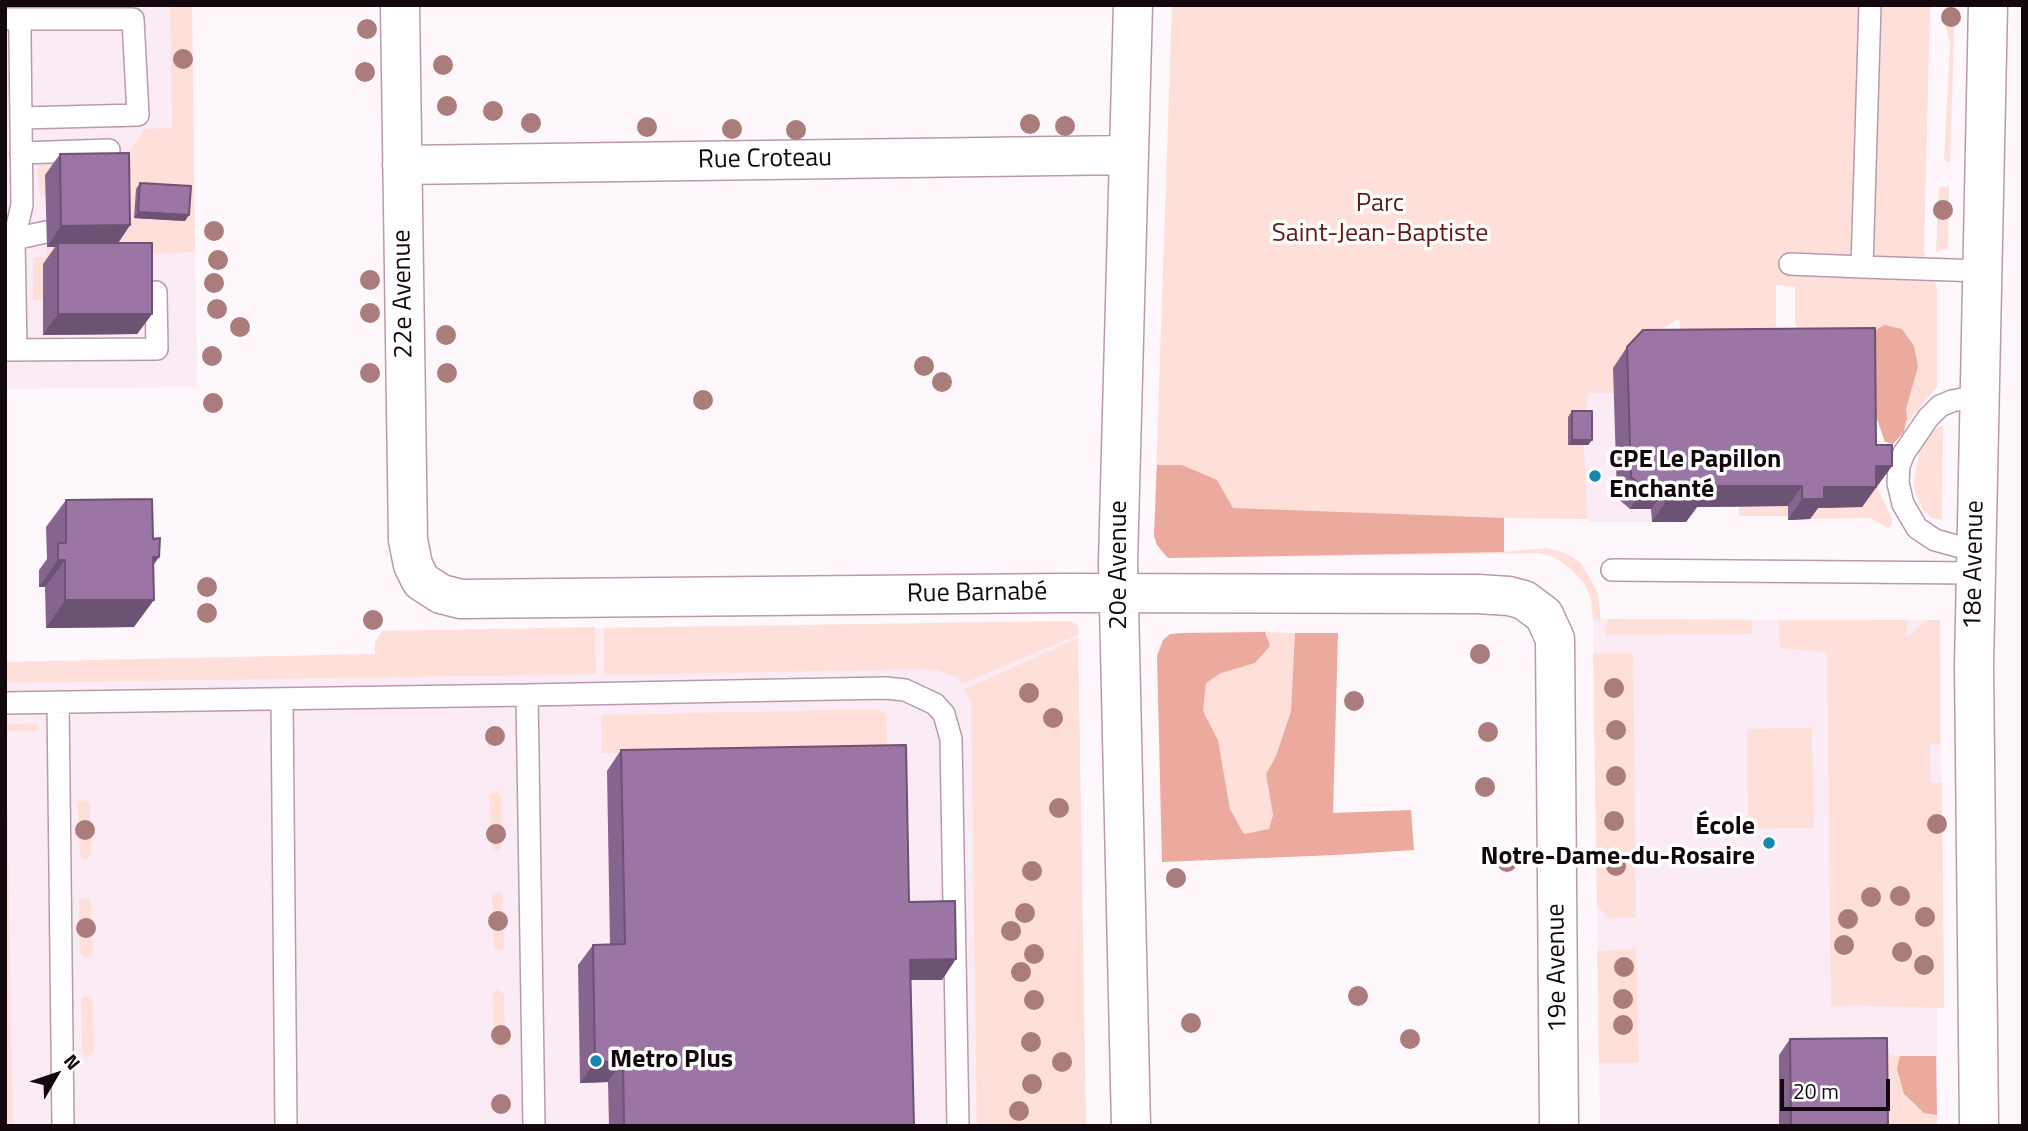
<!DOCTYPE html>
<meta charset="utf-8">
<style>
body{margin:0}
#map{position:relative;width:2028px;height:1131px;overflow:hidden;background:#fef7fb;font-family:"Titillium Web",sans-serif}
canvas{display:block}
.frame{position:absolute;inset:0;border:7px solid #13080e;pointer-events:none}
.north{position:absolute;left:21px;top:1040px;width:70px;height:70px;-webkit-text-stroke:5px #fff;paint-order:stroke;rotate:51deg;font-size:19px;font-weight:700;line-height:28px;text-align:center;color:#13080e}
.north::after{content:'';display:block;margin:auto;width:24px;height:32px;background:#13080e;clip-path:polygon(50% 0,100% 100%,50% 72%,0 100%)}
.scale{position:absolute;left:1780px;top:1079px;width:110px;height:32px;box-sizing:border-box;border:4px solid #13080e;border-top:0;padding-left:9px;font-size:21px;line-height:24px;white-space:nowrap;color:#13080e;-webkit-text-stroke:5px #fff;paint-order:stroke}
</style>
<div id="map">
<canvas width="2028" height="1131"></canvas>
<div class="frame"></div>
<div class="north">N</div>
<div class="scale">20 m</div>
</div>
<script>
const c = document.querySelector('canvas').getContext('2d');
c.lineJoin = 'round';
function fill(path, color) { c.fillStyle = color; c.fill(path, 'evenodd'); }
const toPath = rows => new Path2D(rows.map(r => 'M' + r).join(''));
function strokePath(path, color, width, dash) { c.strokeStyle = color; c.lineWidth = width; c.lineCap = dash ? 'butt' : 'round'; c.setLineDash(dash || []); c.stroke(path); }
function write(font, color, halo, rows, align = 'center') {
  c.font = font + ' "Titillium Web",sans-serif'; c.lineWidth = 7; c.setLineDash([]); c.textBaseline = 'middle'; c.strokeStyle = halo; c.fillStyle = color; for (const [text, x, y, turn = 0] of rows) {
    c.save(); c.translate(x, y); c.rotate((+turn || 0) * Math.PI / 180); c.textAlign = isNaN(turn) ? turn : align; if (halo) c.strokeText(text, 0, 0); c.fillText(text, 0, 0); c.restore();
  }
}
const built = toPath([
 [5,5,192,5,197,387,5,389],
 [1685,391,1686,522,1590,522,1587,519,1504,518,1504,394],
 [1593,619,1940,620,1944,1008,1937,1009,1937,1126,1600,1126],
 [1069,621,1078,625,1086,1126,5,1126,5,662,375,654,375,643,382,631]
]);
const green = toPath([
 [170,5,192,5,195,252,137,255,43,264,43,299,33,300,33,258,46,257,47,247,116,246,45,175,46,196,40,194,37,170,42,163,123,159,145,129,172,128],
 [1172,5,1930,5,1924,252,1937,288,1937,387,1906,424,1906,409,1918,366,1870,334,1802,330,1797,327,1795,323,1795,287,1776,285,1776,342,1682,343,1679,319,1636,343,1613,368,1614,393,1588,393,1584,445,1587,519,1504,518,1504,552,1547,548,1566,553,1581,563,1598,593,1601,620,1593,619,1591,599,1585,585,1572,570,1556,558,1540,553,1168,558,1157,545,1154,536],
 [1946,5,1955,5,1950,163,1944,160,1950,42,1946,29],
 [1949,186,1948,248,1936,252,1939,187],
 [1943,425,1942,520,1931,518,1923,510,1913,486,1920,447,1931,432],
 [1861,486,1877,486,1892,519,1892,525,1888,528,1870,518,1810,519,1809,508,1862,507],
 [1788,506,1788,516,1739,516,1739,507],
 [1608,619,1752,620,1752,634,1605,635],
 [1779,620,1907,620,1908,627,1904,636,1910,635,1927,620,1940,620,1940,744,1930,744,1930,782,1942,783,1944,1008,1831,1005,1827,652,1780,648],
 [1069,621,1078,625,1079,634,962,684,956,677,934,669,604,675,604,628],
 [595,627,596,674,5,683,5,662,375,654,375,643,382,631],
 [1265,632,1295,633,1291,711,1276,756,1266,774,1273,815,1269,829,1244,834,1230,809,1218,740,1203,711,1206,683,1221,673,1255,663,1270,646],
 [1078,638,1086,1126,977,1126,971,702,965,689],
 [1593,653,1633,654,1636,918,1606,917,1597,904],
 [878,709,886,714,888,766,602,753,601,715],
 [33,723,37,724,38,728,36,731,6,731,13,1125,44,1126,5,1126,5,724],
 [1812,728,1814,828,1748,829,1747,729],
 [493,793,498,793,501,798,502,848,498,851,494,850,492,845,489,795],
 [81,800,89,802,90,806,91,855,86,859,83,859,80,855,78,803],
 [496,892,500,892,503,896,504,947,501,950,495,949,494,944,492,894],
 [83,898,90,900,91,904,93,953,87,958,83,957,80,953,79,901],
 [1636,949,1639,1063,1599,1063,1597,951],
 [497,990,501,991,504,995,505,1046,502,1049,497,1047,495,1043,493,992],
 [84,997,92,999,93,1003,94,1052,89,1057,85,1057,82,1052,81,1000],
 [1876,1054,1900,1056,1897,1069,1899,1080,1914,1105,1924,1112,1937,1115,1937,1126,1876,1126]
]);
const forest = toPath([
 [1884,325,1902,329,1914,346,1918,367,1906,409,1907,418,1904,432,1893,444,1885,442,1876,416,1870,334],
 [1157,465,1182,465,1217,480,1233,508,1504,518,1504,552,1168,558,1157,545,1154,536],
 [1265,632,1270,646,1255,663,1221,673,1206,683,1203,711,1218,740,1230,809,1244,834,1269,829,1273,815,1266,774,1276,756,1291,711,1295,633,1338,633,1333,813,1411,810,1414,850,1336,855,1162,862,1157,656,1163,640,1170,634,1181,633],
 [1900,1056,1936,1056,1937,1115,1924,1113,1904,1094,1897,1069]
]);
const lane = toPath([
 [1870,5,1862,267,1981,271],
 [7,19,20,19,20,38,22,205,14,239,46,232],
 [20,19,133,19,138,115,21,118],
 [21,153,109,150],
 [5,239,14,239,16,350],
 [1790,264,1862,267],
 [5,350,157,349,156,292],
 [1975,551,1935,540,1917,528,1903,504,1898,483,1899,466,1904,453,1928,418,1940,406,1952,401,1978,396],
 [1612,570,1975,573],
 [527,695,885,688,905,690,935,704,944,714,951,739,958,1126],
 [282,699,286,1126],
 [58,702,63,1126],
 [5,703,527,695,534,1126]
]);
const street = toPath([
 [400,5,408,540,413,565,421,581,441,594,461,599,1061,593,1478,594,1509,596,1524,600,1544,615,1555,639,1559,1126],
 [402,165,1128,155],
 [1131,1126,1118,562,1133,5],
 [1979,1126,1974,665,1988,5]
]);
const trees = [
 [1951,17],
 [367,29],
 [183,59],
 [443,65],
 [365,72],
 [447,106],
 [493,111],
 [531,123],
 [1030,124],
 [1065,126],
 [647,127],
 [732,129],
 [796,130],
 [1943,210],
 [214,231],
 [218,260],
 [370,280],
 [214,283],
 [217,309],
 [370,313],
 [240,327],
 [446,335],
 [212,356],
 [924,366],
 [370,373],
 [447,373],
 [942,382],
 [703,400],
 [213,403],
 [207,587],
 [207,613],
 [373,620],
 [1480,654],
 [1614,688],
 [1029,693],
 [1354,701],
 [1053,718],
 [1616,730],
 [1488,732],
 [495,736],
 [1616,776],
 [1485,787],
 [1059,808],
 [1614,821],
 [1937,824],
 [85,830],
 [496,834],
 [1507,862],
 [1616,866],
 [1032,871],
 [1176,878],
 [1900,896],
 [1871,897],
 [1025,913],
 [1925,917],
 [1848,919],
 [498,921],
 [86,928],
 [1011,931],
 [1844,945],
 [1902,952],
 [1034,954],
 [1924,965],
 [1624,967],
 [1021,972],
 [1358,996],
 [1623,999],
 [1034,1000],
 [1191,1023],
 [1623,1025],
 [501,1035],
 [1410,1039],
 [1031,1042],
 [1062,1062],
 [1032,1084],
 [501,1104],
 [1019,1111]
];
const wall = toPath([
 [60,154,130,225,118,243,152,314,137,334,43,335,43,264,55,247,47,247,45,175],
 [140,183,185,221,134,218,136,189],
 [1627,347,1876,445,1892,466,1862,507,1818,508,1810,519,1788,520,1788,506,1697,507,1686,522,1652,522,1651,509,1630,509,1617,498,1613,368],
 [1572,411,1592,440,1588,445,1568,445,1568,417],
 [66,500,153,539,159,557,153,565,134,627,46,628,45,587,39,587,39,570,47,559,46,527],
 [621,750,909,902,942,980,911,980,914,1126,609,1126,608,1082,580,1083,578,965,593,945,610,944,607,771],
 [1790,1039,1888,1126,1779,1126,1779,1055]
]);
const shadedWall = toPath([
 [138,212,189,215,185,221,134,218],
 [130,225,116,246,58,243,55,247,47,247,61,226],
 [58,314,152,314,137,334,43,335],
 [1572,440,1592,440,1588,445,1568,445],
 [1876,466,1892,466,1877,486,1861,486],
 [1701,486,1802,486,1788,506,1697,507,1686,522,1652,522,1666,501],
 [1824,487,1876,487,1862,507,1818,508,1810,519,1788,520,1802,499],
 [1644,488,1666,489,1651,509,1630,509],
 [153,557,159,557,140,584],
 [58,560,65,560,45,587,39,587],
 [65,600,154,600,134,627,46,628],
 [956,959,942,980,896,980,910,960],
 [623,1061,608,1082,580,1083,595,1062]
]);
const building = toPath([
 [129,153,130,225,61,226,60,154,129,153],
 [140,183,191,186,189,215,138,212,140,183],
 [58,243,152,243,152,314,58,314,58,243],
 [1875,328,1876,445,1892,445,1892,466,1876,466,1876,487,1824,487,1824,499,1802,499,1802,486,1701,486,1701,501,1666,501,1666,489,1644,488,1631,477,1627,347,1643,330,1875,328],
 [1572,411,1592,411,1592,440,1572,440,1572,411],
 [152,499,153,539,160,538,159,557,153,557,154,600,65,600,65,560,58,560,58,543,66,543,66,500,152,499],
 [906,745,909,902,955,901,956,959,910,960,914,1126,624,1126,623,1061,595,1062,593,945,625,944,621,750,906,745],
 [1887,1038,1888,1126,1791,1126,1790,1039,1887,1038]
]);
const markers = [
 [1595,476,7,"#1586ac"],
 [1769,843,7,"#1586ac"],
 [596,1061,7,"#1586ac"]
];
const streetNames = [
 ["Rue Croteau",765,160,-1],
 ["22e Avenue",404,294,-91],
 ["20e Avenue",1120,565,-90],
 ["18e Avenue",1975,565,-89],
 ["Rue Barnabé",977,594,-1],
 ["19e Avenue",1558,968,-91]
];
const parkNames = [
 ["Parc",1380,205],
 ["Saint-Jean-Baptiste",1380,235]
];
const poiNames = [
 ["CPE Le Papillon",1609,461],
 ["Enchanté",1609,491],
 ["École",1755,828,"right"],
 ["Notre-Dame-du-Rosaire",1755,858,"right"],
 ["Metro Plus",610,1061]
];
fill(built, '#fbebf4');
fill(green, '#ffdfda');
fill(forest, '#eca99e');
strokePath(lane, '#b99aac', 24);
strokePath(street, '#b99aac', 41);
strokePath(lane, '#fff', 21);
strokePath(street, '#fff', 38);
c.fillStyle = '#aa7c7b';
for (const [x, y] of trees) { c.beginPath(); c.arc(x, y, 10, 0, 2 * Math.PI); c.fill(); }
fill(wall, '#85658d');
fill(shadedWall, '#6c5273');
fill(building, '#9b75a4');
strokePath(building, '#6c5273', 2);
for (const [x, y, r, color] of markers) { const dot = new Path2D(); dot.arc(x, y, r, 0, 2 * Math.PI); c.fillStyle = color; c.fill(dot); strokePath(dot, '#fff', 2.5); }
write('26px', '#13080e', '#fff', streetNames);
write('26px', '#651812', '#fff', parkNames);
write('bold 26px', '#13080e', '#fff', poiNames, 'left');
</script>
